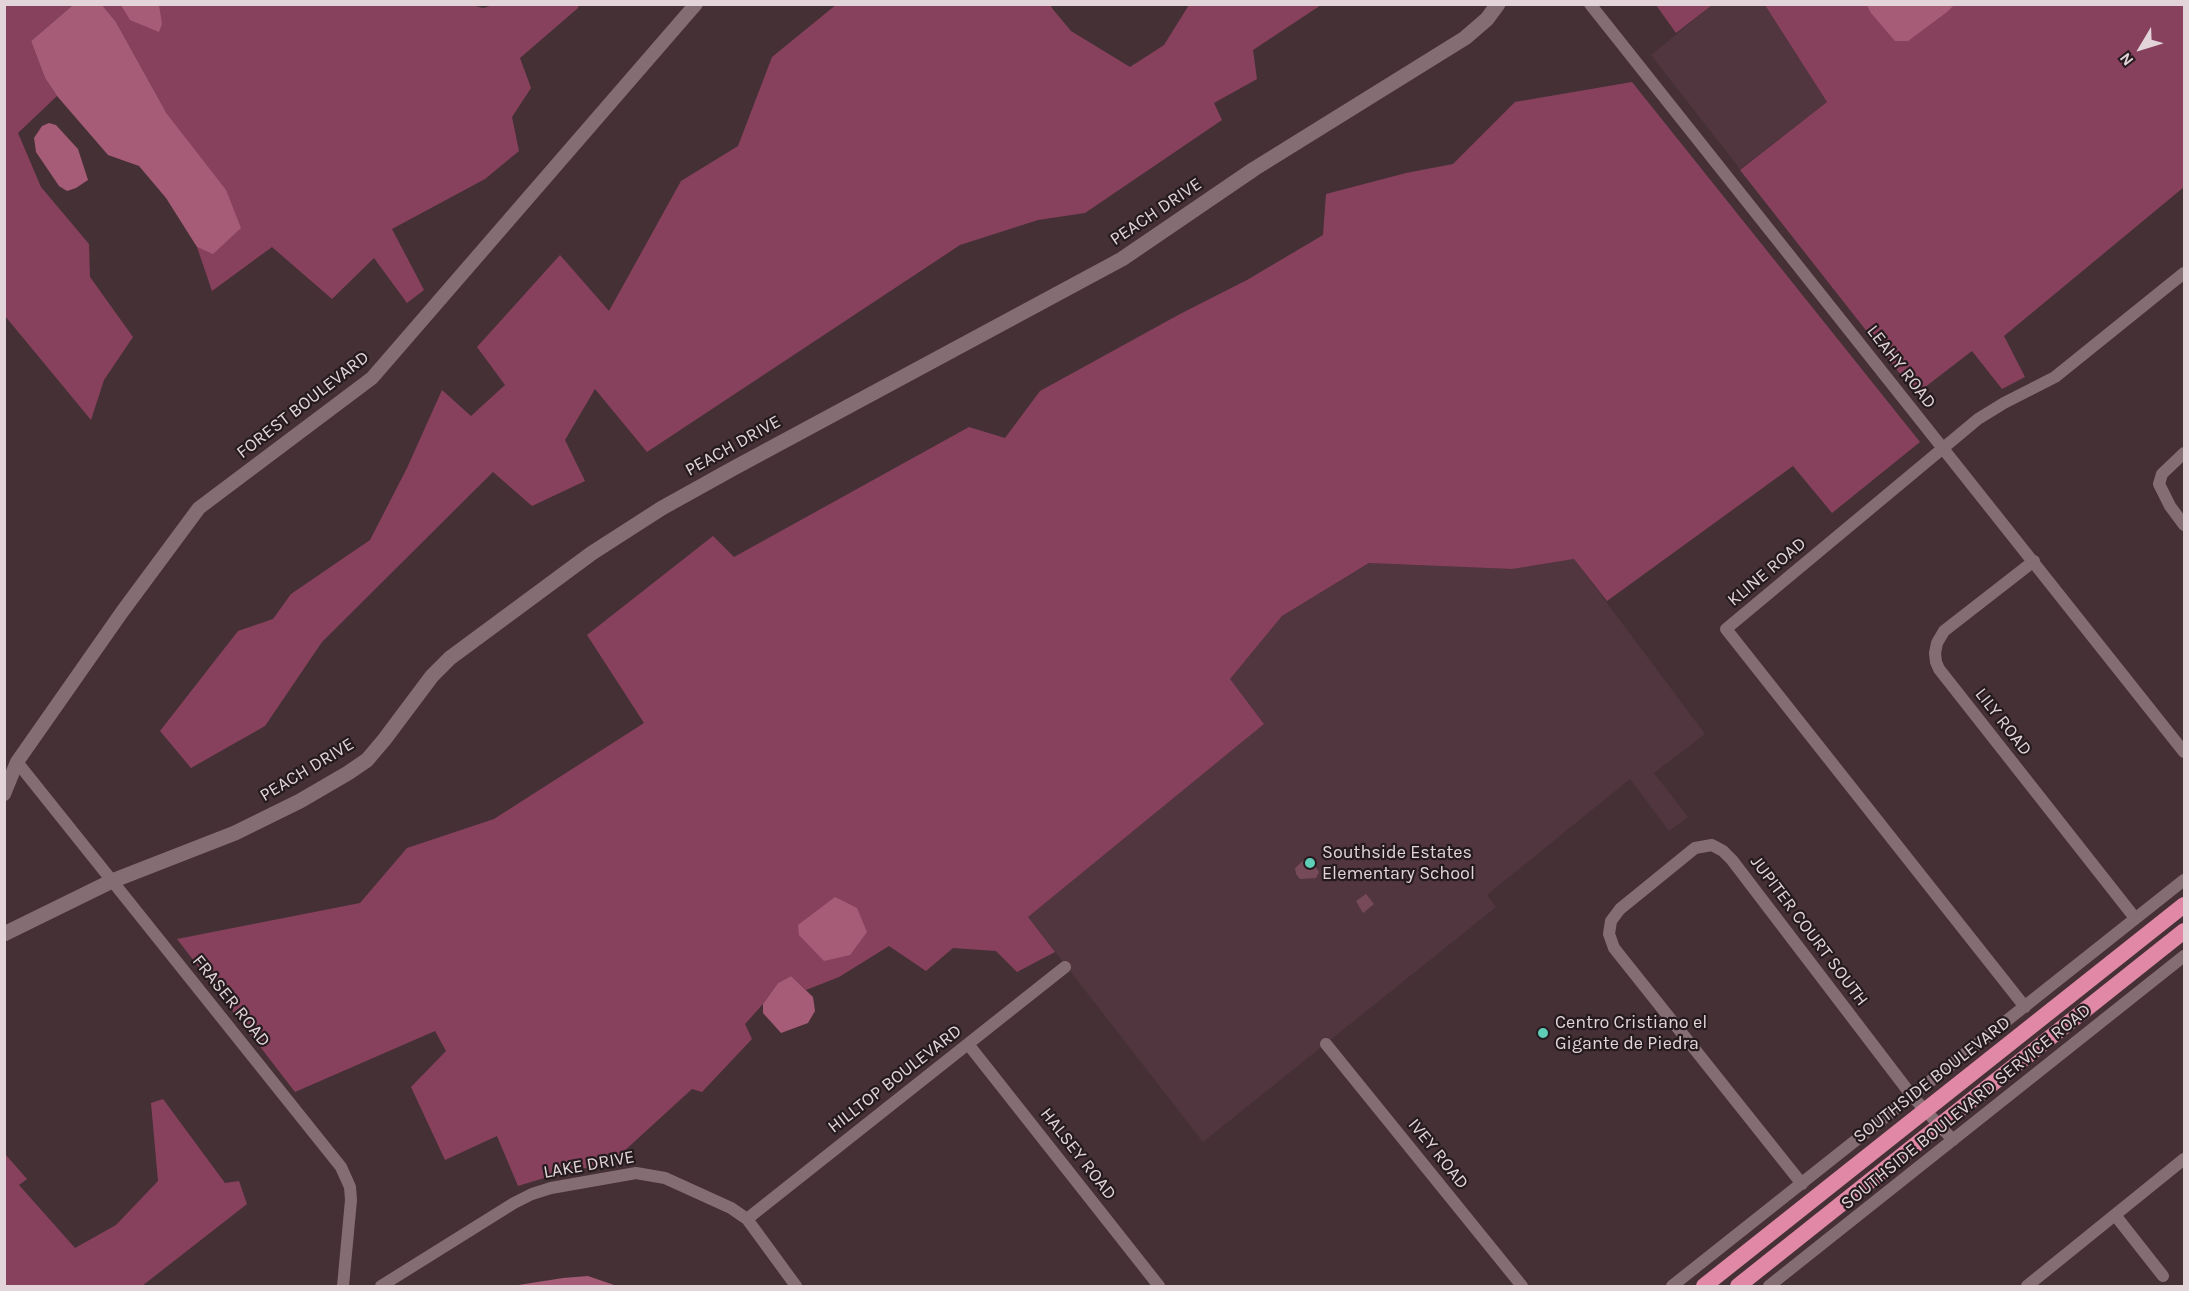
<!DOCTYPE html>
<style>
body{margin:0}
#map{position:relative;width:2189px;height:1291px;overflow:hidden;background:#453036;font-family:Karla,sans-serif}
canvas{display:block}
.frame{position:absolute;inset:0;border:6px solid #e2d4d8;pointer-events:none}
.north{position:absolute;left:2111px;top:18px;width:60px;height:60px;-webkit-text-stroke:4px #251b1e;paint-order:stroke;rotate:232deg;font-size:16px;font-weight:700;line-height:24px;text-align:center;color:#e2d4d8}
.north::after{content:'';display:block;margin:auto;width:21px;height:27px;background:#e2d4d8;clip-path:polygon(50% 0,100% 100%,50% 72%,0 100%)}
</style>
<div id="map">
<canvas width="2189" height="1291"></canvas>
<div class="frame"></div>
<div class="north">N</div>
</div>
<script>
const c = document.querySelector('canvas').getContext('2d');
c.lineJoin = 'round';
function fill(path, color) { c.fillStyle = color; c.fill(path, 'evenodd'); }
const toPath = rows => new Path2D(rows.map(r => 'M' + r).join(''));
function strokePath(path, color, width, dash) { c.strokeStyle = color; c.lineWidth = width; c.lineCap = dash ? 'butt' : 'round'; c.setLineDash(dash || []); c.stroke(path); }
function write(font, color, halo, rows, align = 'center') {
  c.font = font + ' Karla,sans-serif'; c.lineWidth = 4.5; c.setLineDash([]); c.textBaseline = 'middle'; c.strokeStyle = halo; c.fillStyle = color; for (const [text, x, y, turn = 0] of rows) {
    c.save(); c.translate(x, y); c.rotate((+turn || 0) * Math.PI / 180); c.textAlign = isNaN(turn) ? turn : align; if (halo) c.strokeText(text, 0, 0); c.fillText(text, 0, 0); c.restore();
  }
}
const built = toPath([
 [1712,5,1765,5,1827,102,1740,169,1651,55],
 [1574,559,1705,734,1654,773,1688,817,1669,831,1630,779,1487,895,1496,907,1203,1142,1028,917,1264,724,1230,679,1282,616,1370,563,1512,569]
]);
const green = toPath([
 [1304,860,1313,863,1319,872,1316,878,1300,879,1296,874,1295,868],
 [1366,894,1374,904,1363,913,1356,901]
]);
const forest = toPath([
 [469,4,483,8,497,4,579,5,578,8,520,58,531,88,512,117,519,151,485,179,392,229,424,290,407,303,374,258,332,299,272,247,212,291,197,247,213,253,167,114,116,22,102,5],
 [837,4,1053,5,1051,7,1071,31,1130,67,1164,45,1189,5,1321,5,1253,50,1257,79,1214,103,1222,120,1085,213,1038,220,960,245,647,452,595,389,565,440,585,481,532,506,493,472,322,642,265,726,191,768,160,731,238,631,273,619,291,594,370,540,407,468,442,390,471,416,505,385,477,347,560,255,609,311,681,181,738,146,772,57],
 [4,5,73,5,31,41,45,78,57,96,18,133,41,187,89,244,90,277,133,337,104,380,91,420,5,316],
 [1656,5,1712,5,1676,33],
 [1765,5,2184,5,2184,187,2004,336,2025,377,2002,389,1972,351,1916,394,1740,170,1827,102],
 [1632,82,1920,442,1832,513,1793,466,1607,601,1574,559,1512,569,1369,563,1282,616,1230,679,1264,724,1028,917,1055,952,1017,972,996,951,953,948,926,971,889,946,839,977,806,990,791,976,778,983,763,1004,745,1024,752,1039,702,1092,692,1089,610,1164,567,1171,518,1186,497,1136,445,1160,411,1087,446,1051,435,1031,295,1092,177,939,360,903,407,848,494,819,644,723,587,635,713,536,734,557,969,427,1005,438,1040,391,1180,314,1247,280,1323,235,1326,194,1406,173,1453,164,1515,102],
 [163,1099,225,1183,239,1181,247,1204,142,1286,5,1286,5,1154,27,1179,19,1185,75,1248,116,1225,158,1181,151,1103]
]);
const water = toPath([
 [73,5,102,5,116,22,167,114,226,190,241,228,213,254,197,247,166,198,139,166,108,155,57,96,45,78,31,41],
 [121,5,159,5,162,24,159,32,130,20],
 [1867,5,1954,5,1947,12,1908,41,1895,41,1871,13],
 [49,123,56,125,78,149,88,180,76,188,67,191,59,186,36,152,34,138,42,126],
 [835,897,857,908,867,932,850,955,824,961,799,935,798,925],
 [791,976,813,997,815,1011,808,1023,781,1033,763,1013,763,1004,778,983],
 [588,1276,617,1286,512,1286,563,1278]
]);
const minor = toPath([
 [1590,4,2184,752],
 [2184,453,2162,474,2159,484,2170,506,2184,525],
 [2034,561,1944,631,1937,643,1935,653,1936,662,1939,669,2135,918],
 [17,762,341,1167,350,1187,351,1200,343,1286],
 [2025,1007,1726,629,1978,419,2004,403,2055,377,2184,273],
 [968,1044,1159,1286],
 [1326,1044,1522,1286],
 [1802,1184,1614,948,1609,934,1611,921,1620,909,1695,848,1712,845,1723,851,1732,860,1912,1096,1953,1140],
 [2115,1215,2163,1276],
 [747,1219,1065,967],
 [381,1286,514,1203,532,1194,551,1188,636,1173,665,1178,731,1208,747,1219,796,1286],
 [1672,1286,2184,880],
 [1769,1286,2184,956],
 [2027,1286,2184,1159]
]);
const tertiary = toPath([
 [4,794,17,762,122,612,199,508,372,378,696,4]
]);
const secondary = toPath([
 [4,934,112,881,235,833,300,801,348,773,367,760,384,740,432,676,450,658,592,553,662,508,734,468,1122,259,1254,169,1465,38,1487,19,1498,4]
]);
const trunk = toPath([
 [1704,1286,2184,905],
 [1738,1286,2184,931]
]);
const markers = [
 [1310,863,6,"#5eceb7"],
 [1543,1033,6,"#5eceb7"]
];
const streetNames = [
 ["PEACH DRIVE",1156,212,-34],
 ["LEAHY ROAD",1901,367,52],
 ["FOREST BOULEVARD",303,405,-38],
 ["PEACH DRIVE",733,446,-29],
 ["KLINE ROAD",1767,572,-40],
 ["LILY ROAD",2003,722,52],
 ["PEACH DRIVE",307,770,-31],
 ["JUPITER COURT SOUTH",1809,931,53],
 ["FRASER ROAD",231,1001,51],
 ["HILLTOP BOULEVARD",895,1079,-38],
 ["SOUTHSIDE BOULEVARD",1932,1080,-38],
 ["SOUTHSIDE BOULEVARD SERVICE ROAD",1966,1107,-39],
 ["HALSEY ROAD",1078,1154,52],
 ["IVEY ROAD",1438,1154,51],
 ["LAKE DRIVE",589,1165,-10]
];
const poiNames = [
 ["Southside Estates",1322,853],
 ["Elementary School",1322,874],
 ["Centro Cristiano el",1555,1023],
 ["Gigante de Piedra",1555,1044]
];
fill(built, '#52363f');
fill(green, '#774a5a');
fill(forest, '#88415c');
fill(water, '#a65c76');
strokePath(minor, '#856d74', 12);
strokePath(tertiary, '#856d74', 14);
strokePath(secondary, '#856d74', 15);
strokePath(trunk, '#e088a6', 16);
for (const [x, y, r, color] of markers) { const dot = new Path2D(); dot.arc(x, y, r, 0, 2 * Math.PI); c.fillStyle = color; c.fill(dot); strokePath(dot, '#251b1e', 2); }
write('18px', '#e2d4d8', '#251b1e', streetNames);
write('18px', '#e2d4d8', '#251b1e', poiNames, 'left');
</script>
